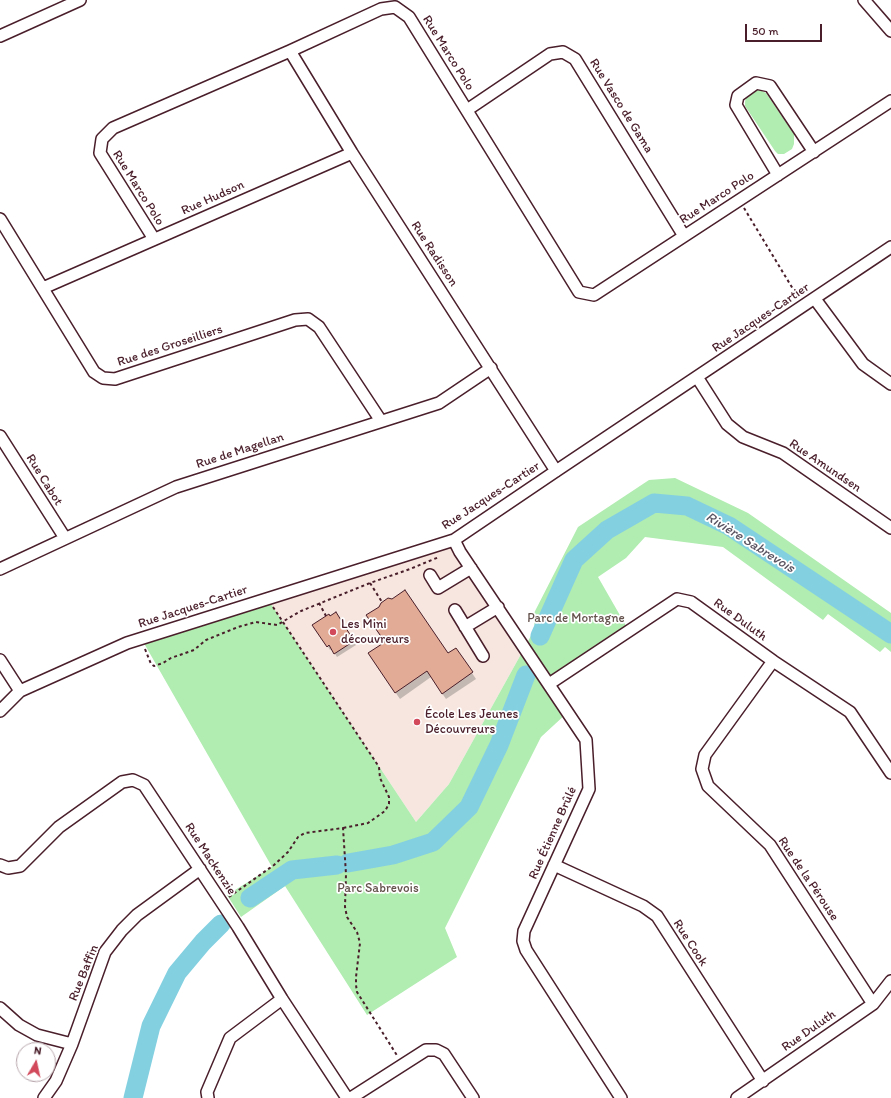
<!DOCTYPE html>
<meta charset="utf-8">
<style>
body{margin:0}
#map{position:relative;width:891px;height:1098px;overflow:hidden;background:#fff;font-family:Itim,sans-serif}
canvas{display:block}
.north{position:absolute;left:16px;top:1042px;width:40px;height:40px;box-sizing:border-box;background:#fff;border:1px solid #b7a5aa;border-radius:50%;rotate:9deg;font-size:11px;font-weight:700;line-height:16px;text-align:center;color:#4a1f2b}
.north::after{content:'';display:block;margin:auto;width:14px;height:18px;background:#d1495b;clip-path:polygon(50% 0,100% 100%,50% 72%,0 100%)}
.scale{position:absolute;left:745px;top:24px;width:77px;height:18px;box-sizing:border-box;border:2px solid #4a1f2b;border-top:0;padding-left:5px;font-size:12px;line-height:14px;white-space:nowrap;color:#4a1f2b;-webkit-text-stroke:3px #fff;paint-order:stroke}
</style>
<div id="map">
<canvas width="891" height="1098"></canvas>
<div class="north">N</div>
<div class="scale">50 m</div>
</div>
<script>
const c = document.querySelector('canvas').getContext('2d');
c.lineJoin = 'round';
function fill(path, color) { c.fillStyle = color; c.fill(path, 'evenodd'); }
const toPath = rows => new Path2D(rows.map(r => 'M' + r).join(''));
function strokePath(path, color, width, dash) { c.strokeStyle = color; c.lineWidth = width; c.lineCap = dash ? 'butt' : 'round'; c.setLineDash(dash || []); c.stroke(path); }
function write(font, color, halo, rows, align = 'center') {
  c.font = font + ' Itim,sans-serif'; c.lineWidth = 3.5; c.setLineDash([]); c.textBaseline = 'middle'; c.strokeStyle = halo; c.fillStyle = color; for (const [text, x, y, turn = 0] of rows) {
    c.save(); c.translate(x, y); c.rotate((+turn || 0) * Math.PI / 180); c.textAlign = isNaN(turn) ? turn : align; if (halo) c.strokeText(text, 0, 0); c.fillText(text, 0, 0); c.restore();
  }
}
const built = toPath([
 [454,540,525,647,449,784,416,822,267,598]
]);
const green = toPath([
 [753,90,760,90,766,93,794,134,794,144,792,149,784,154,778,154,775,151,745,106,745,102,746,97],
 [675,478,748,513,891,613,891,652,885,647,880,652,828,614,823,620,723,547,645,537,626,558,598,577,629,631,549,684,567,713,541,737,445,928,457,957,367,1015,285,886,241,917,227,895,272,867,141,638,267,598,416,822,449,784,525,647,535,628,533,615,578,527,649,480]
]);
const shadow = toPath([
 [371,622,448,654,456,649,476,679,446,699,431,677,400,699,373,660,385,643],
 [316,629,353,641,356,645,337,657,332,649,330,650]
]);
const river = toPath([
 [540,636,574,560,607,530,654,503,687,506,729,526,891,634],
 [348,863,393,855,433,842,469,807,499,745,526,675],
 [250,898,292,870,337,865],
 [133,1098,151,1026,177,973,203,942,221,924]
]);
const building = toPath([
 [405,590,448,653,456,648,473,672,442,694,427,671,395,693,368,653,385,642,366,615,379,607,381,603,388,598,392,599,405,590],
 [336,612,354,641,334,654,329,645,327,647,312,625,329,614,330,616,336,612]
]);
const path = toPath([
 [744,208,796,294],
 [370,583,382,602],
 [319,603,326,616],
 [273,607,379,767,380,778,389,797,389,804,385,811,368,823,343,828],
 [145,649,151,664,154,666,163,663,171,658,194,650,206,640,238,627,256,622,277,625,301,611,370,583,410,569,439,557],
 [229,897,274,865,288,852,298,837,305,833,343,828,346,874,345,907,347,917,357,932,360,943,356,977,356,985,357,992,398,1057]
]);
const minor = toPath([
 [864,0,891,31],
 [0,36,80,0],
 [290,51,352,153,556,471],
 [467,110,550,54,563,52,575,59,684,236],
 [778,175,736,105,738,96,756,83,770,86,814,152],
 [0,219,94,372,103,378,115,379,295,320,308,319,319,327,381,421],
 [154,239,100,153,102,139,113,128,290,51,381,9,395,7,409,17,579,292,594,295,891,101],
 [43,288,352,153],
 [815,299,863,364,891,384],
 [697,377,727,424,743,437,783,453,891,528],
 [0,436,65,538],
 [454,540,460,552,586,740,589,789,524,931,523,941,526,950,621,1098],
 [0,569,176,487,439,403,491,368],
 [430,575,438,588,471,568],
 [455,610,483,656],
 [465,627,498,607],
 [0,660,20,691],
 [773,661,705,755,702,769,708,786,770,845,873,1004],
 [549,684,677,599,691,602,773,661,850,712,891,773],
 [0,711,20,691,127,643,454,540,556,471,891,247],
 [0,865,8,868,20,866,59,827,122,782,133,780,144,785,238,927,282,999,347,1098],
 [554,865,643,906,657,916,763,1081],
 [0,1008,19,1025,37,1035,72,1044],
 [44,1098,56,1081,72,1044,105,952,122,930,137,915,200,869],
 [208,1098,207,1092,230,1038,282,999],
 [351,1098,426,1050,436,1050,444,1054,473,1098],
 [737,1098,873,1004,891,981]
]);
const markers = [
 [333,632,4,"#d1495b"],
 [417,722,4,"#d1495b"]
];
const streetNames = [
 ["Rue Marco Polo",448,53,58],
 ["Rue Vasco de Gama",621,106,58],
 ["Rue Marco Polo",138,188,58],
 ["Rue Hudson",213,198,-24],
 ["Rue Marco Polo",717,198,-33],
 ["Rue Radisson",434,254,57],
 ["Rue Jacques-Cartier",761,318,-34],
 ["Rue des Groseilliers",170,346,-18],
 ["Rue de Magellan",240,451,-18],
 ["Rue Amundsen",825,466,34],
 ["Rue Cabot",44,480,58],
 ["Rue Jacques-Cartier",491,496,-33],
 ["Rue Jacques-Cartier",193,607,-18],
 ["Rue Duluth",740,620,36],
 ["Rue Étienne Brûlé",553,833,-66],
 ["Rue Mackenzie",210,859,57],
 ["Rue de la Pérouse",808,879,56],
 ["Rue Cook",690,943,57],
 ["Rue Baffin",84,973,-68],
 ["Rue Duluth",809,1031,-35]
];
const parkNames = [
 ["Parc de Mortagne",576,619],
 ["Parc Sabrevois",378,889]
];
const poiNames = [
 ["Les Mini",341,625],
 ["découvreurs",341,640],
 ["École Les Jeunes",425,715],
 ["Découvreurs",425,730]
];
const waterNames = [
 ["Rivière Sabrevois",750,543,32]
];
fill(built, '#f6e6df');
fill(green, '#b1ecb1');
fill(shadow, '#0003');
strokePath(river, '#83d0e1', 19);
fill(building, '#e1ab95');
strokePath(building, '#4a1f2b', 1);
strokePath(minor, '#4a1f2b', 14);
strokePath(path, '#4a1f2b', 2, [3, 3]);
strokePath(minor, '#fff', 11);
for (const [x, y, r, color] of markers) { const dot = new Path2D(); dot.arc(x, y, r, 0, 2 * Math.PI); c.fillStyle = color; c.fill(dot); strokePath(dot, '#fff', 1.5); }
write('13px', '#4a1f2b', '#fff', streetNames);
write('13px', '#64524c', '#fff', parkNames);
write('13px', '#4a1f2b', '#fff', poiNames, 'left');
write('italic 14px', '#5b5462', '#fff', waterNames);
</script>
